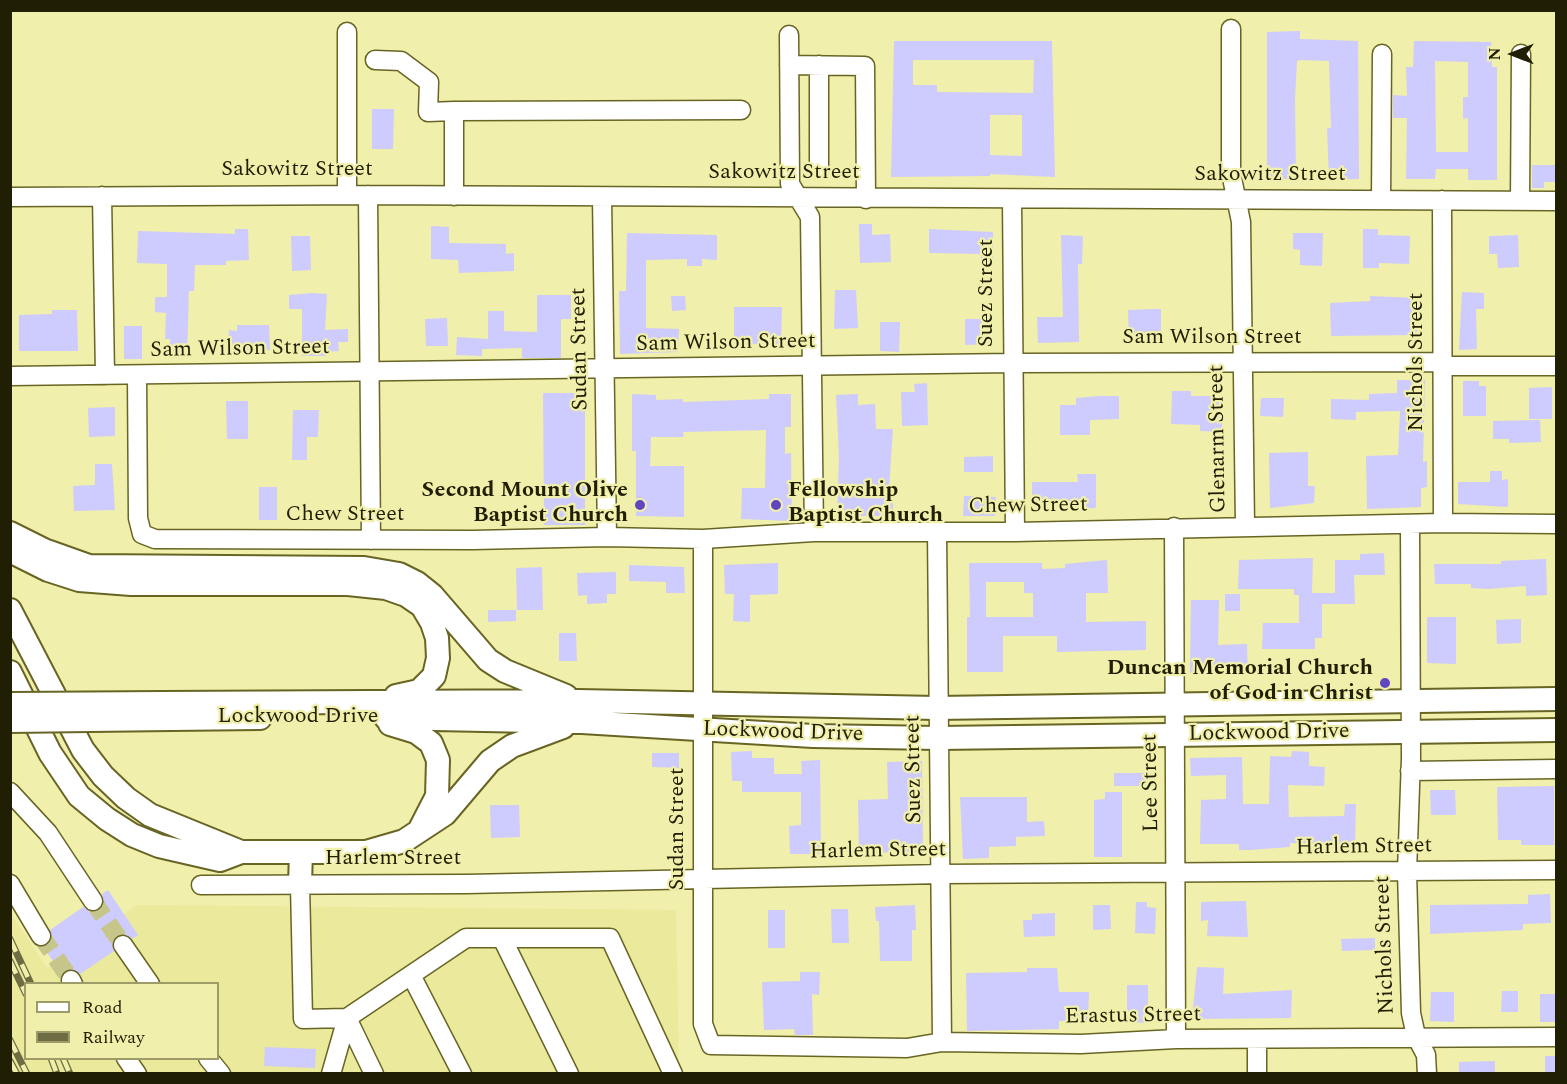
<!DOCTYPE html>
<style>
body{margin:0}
#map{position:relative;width:1567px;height:1084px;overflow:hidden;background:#f0efab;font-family:Spectral,serif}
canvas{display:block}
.frame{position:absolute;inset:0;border:12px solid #201f04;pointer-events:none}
.legend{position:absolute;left:24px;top:982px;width:195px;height:78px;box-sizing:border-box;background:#f0efab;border:2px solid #9d9c68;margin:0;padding:8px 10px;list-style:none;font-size:18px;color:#201f04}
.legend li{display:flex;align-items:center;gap:12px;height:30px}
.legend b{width:30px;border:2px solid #9d9c68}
.north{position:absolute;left:1483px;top:24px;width:60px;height:60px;-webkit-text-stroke:4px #f0efab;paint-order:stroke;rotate:270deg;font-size:16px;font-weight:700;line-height:24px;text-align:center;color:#201f04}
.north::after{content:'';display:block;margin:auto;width:21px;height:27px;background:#201f04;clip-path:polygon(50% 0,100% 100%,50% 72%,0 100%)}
</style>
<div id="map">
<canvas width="1567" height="1084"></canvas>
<div class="frame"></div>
<ul class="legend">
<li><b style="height:8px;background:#fff"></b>Road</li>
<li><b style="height:8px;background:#6d6c42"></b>Railway</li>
</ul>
<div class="north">N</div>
</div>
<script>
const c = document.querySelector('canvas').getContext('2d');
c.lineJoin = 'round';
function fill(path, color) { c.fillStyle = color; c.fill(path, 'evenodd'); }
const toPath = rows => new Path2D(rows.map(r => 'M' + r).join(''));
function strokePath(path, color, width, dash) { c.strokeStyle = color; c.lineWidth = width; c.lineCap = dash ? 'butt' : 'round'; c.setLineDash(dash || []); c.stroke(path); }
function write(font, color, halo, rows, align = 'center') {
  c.font = font + ' Spectral,serif'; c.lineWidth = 4.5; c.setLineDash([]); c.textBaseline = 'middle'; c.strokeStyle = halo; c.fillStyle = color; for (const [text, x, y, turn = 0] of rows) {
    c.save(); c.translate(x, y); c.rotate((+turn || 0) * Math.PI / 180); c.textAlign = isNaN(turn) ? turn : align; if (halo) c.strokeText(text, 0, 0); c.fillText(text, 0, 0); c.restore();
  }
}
const built = toPath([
 [137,905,676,910,679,1073,11,1073,10,912,47,968],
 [26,984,218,984,218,1058,26,1058]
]);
const building = toPath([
 [1300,31,1300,39,1358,41,1359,179,1329,180,1327,128,1331,128,1329,61,1301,60,1297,61,1295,99,1296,179,1267,179,1267,32],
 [894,41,1052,41,1055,177,990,174,990,176,891,177],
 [913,60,1034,60,1033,93,937,92,937,85,913,85],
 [990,115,1022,115,1022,156,990,155],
 [1414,41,1491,42,1492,67,1497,67,1497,180,1468,180,1468,169,1436,169,1435,179,1406,179,1407,118,1393,118,1393,95,1407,96,1406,67,1413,67],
 [1435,61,1468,62,1468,97,1463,97,1463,119,1468,118,1468,152,1436,152],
 [372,109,394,109,393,149,372,149],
 [1532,165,1557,165,1557,182,1544,182,1544,188,1532,188],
 [859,224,872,224,872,235,890,234,891,262,860,263],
 [431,226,449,227,449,243,506,244,506,254,514,253,514,271,459,273,458,260,431,259],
 [235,229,248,229,249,260,226,261,226,265,195,265,194,291,189,291,187,355,170,354,170,339,165,339,166,313,155,312,155,297,167,297,167,264,137,263,138,231,235,234],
 [929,229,993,232,993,266,981,266,981,254,929,253],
 [1363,229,1378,229,1378,235,1410,236,1409,264,1379,263,1379,268,1363,268],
 [627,233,717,235,717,260,702,259,702,266,687,266,687,259,646,260,646,328,679,329,678,352,620,354,619,291,626,291],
 [1293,233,1323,233,1322,266,1300,265,1300,250,1293,249],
 [1061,235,1083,236,1082,264,1078,264,1079,342,1038,343,1037,317,1063,317],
 [1518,235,1519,267,1498,268,1497,254,1489,254,1489,236],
 [291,236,310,236,311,270,292,271],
 [835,290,856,290,858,328,834,329],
 [1462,292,1484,293,1484,309,1476,309,1477,349,1459,350],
 [312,293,327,294,325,330,348,329,348,342,338,342,339,351,326,352,326,356,302,356,302,309,289,309,289,295],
 [537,295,571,295,571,319,561,319,561,358,522,358,522,348,482,349,482,356,456,355,457,337,488,339,488,311,504,311,504,331,537,332],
 [671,296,685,296,686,310,672,311],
 [1370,296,1418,298,1417,335,1331,336,1330,303,1370,301],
 [734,307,782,307,781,344,734,344],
 [1153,309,1161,309,1161,336,1129,337,1128,310],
 [52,310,77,310,78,351,19,351,19,315,52,314],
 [447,318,448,346,426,346,425,319],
 [965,319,990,319,990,344,965,345],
 [880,322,900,322,899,352,880,351],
 [237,325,269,325,270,350,228,350,229,330,237,331],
 [124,326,142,326,142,359,124,359],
 [1397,380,1425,380,1423,462,1427,461,1427,487,1421,488,1421,507,1367,509,1366,456,1398,455,1400,411,1356,412,1356,420,1331,419,1331,399,1369,400,1369,394,1397,393],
 [1463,381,1479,381,1479,386,1486,386,1486,416,1463,416],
 [927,383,928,425,902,426,901,392,915,392,914,384],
 [1552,387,1552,419,1529,419,1529,388],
 [1172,391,1191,391,1191,396,1222,396,1222,432,1200,431,1200,425,1171,424],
 [543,393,585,393,585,525,544,525],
 [632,394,656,395,656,400,683,399,683,402,769,399,769,394,791,394,791,427,785,427,785,454,791,453,792,521,741,519,742,488,765,488,766,430,683,432,684,437,651,437,650,466,684,466,684,517,636,516,636,451,632,451],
 [858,394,858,405,875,404,876,429,893,429,889,489,893,489,893,511,883,511,883,516,860,516,860,520,837,520,839,456,836,395],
 [1098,396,1119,396,1119,419,1090,420,1090,435,1060,435,1060,405,1076,405,1076,398],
 [1261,398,1284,398,1283,417,1260,416],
 [226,401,248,401,248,439,227,439],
 [115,407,115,436,89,437,88,408],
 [293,410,319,410,318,437,307,437,307,460,292,460],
 [1540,420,1541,442,1509,443,1509,439,1493,439,1493,421],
 [1308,452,1308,486,1315,486,1314,503,1270,508,1269,453],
 [993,456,993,472,964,472,964,457],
 [95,464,112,464,115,510,74,511,73,486,95,485],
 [1490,471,1502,471,1502,480,1508,479,1508,507,1458,504,1458,482,1490,482],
 [1077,474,1096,474,1096,508,1078,509,1078,503,1032,502,1032,482,1078,482],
 [259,487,277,487,277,520,259,520],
 [964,496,996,497,995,516,963,516],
 [1384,553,1385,575,1354,575,1355,604,1322,604,1322,638,1315,638,1315,649,1262,649,1263,623,1299,623,1299,595,1294,595,1294,589,1238,589,1239,560,1313,558,1312,593,1335,593,1335,560,1360,560,1360,554],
 [1546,559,1547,595,1526,596,1526,586,1488,589,1471,588,1471,584,1435,584,1434,564,1501,564,1501,561],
 [1107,560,1108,593,1086,593,1086,622,1146,621,1146,650,1057,652,1057,636,1003,636,1003,672,967,672,967,617,970,617,969,563,1042,563,1042,569,1065,568,1065,564],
 [986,582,1024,582,1024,593,1033,593,1033,617,986,617],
 [778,563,778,594,750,595,750,622,733,621,734,594,725,594,724,565],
 [629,565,684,567,685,593,666,593,666,582,629,581],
 [542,567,543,610,517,610,516,568],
 [616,572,616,594,607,594,607,603,587,604,587,595,578,596,577,573],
 [1225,594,1240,594,1240,611,1225,611],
 [1191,600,1219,600,1218,645,1247,644,1248,674,1190,673],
 [488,610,516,610,516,621,488,622],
 [1427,617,1456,617,1456,664,1427,663],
 [1521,619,1521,643,1497,644,1496,620],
 [559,633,576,633,577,661,559,661],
 [752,751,752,758,774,758,774,774,802,774,801,761,820,760,821,854,790,854,789,826,801,825,801,792,742,792,742,781,732,781,731,752],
 [1292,751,1309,752,1309,766,1325,767,1324,786,1288,785,1289,817,1344,816,1345,804,1356,804,1355,844,1290,843,1290,847,1250,850,1239,850,1239,844,1200,844,1201,800,1226,799,1226,775,1191,776,1190,758,1242,757,1243,804,1269,804,1270,756,1291,757],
 [652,753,679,753,679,768,652,767],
 [922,761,923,852,859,853,858,800,888,799,887,762],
 [1114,773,1156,773,1156,786,1114,786],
 [1554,786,1554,845,1521,845,1521,840,1498,840,1497,787],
 [1430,790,1455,790,1456,815,1431,815],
 [1105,792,1122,792,1122,857,1094,857,1094,800,1105,799],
 [960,797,1027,797,1027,822,1044,821,1045,836,1016,837,1016,846,989,847,989,858,963,859],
 [490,805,519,805,520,837,491,838],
 [108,890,138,935,132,939,127,935,117,935,113,941,114,951,80,974,71,969,62,974,43,947,51,941,50,930,83,907,93,912,100,910,104,901,102,894],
 [1550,894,1551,923,1523,924,1523,930,1430,934,1430,905,1528,904,1528,895],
 [1246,901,1248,937,1207,936,1208,920,1201,921,1201,902],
 [1136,902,1147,902,1147,907,1156,908,1155,934,1135,933],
 [915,905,916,930,912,930,912,961,880,961,879,921,876,921,875,907],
 [1093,905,1110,905,1111,929,1093,930],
 [831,909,848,909,849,943,832,943],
 [768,910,785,910,785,948,768,948],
 [1055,913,1055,936,1024,937,1023,920,1032,920,1032,914],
 [1375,938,1375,950,1342,951,1341,939],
 [1197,967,1224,968,1223,994,1292,990,1291,1018,1192,1019],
 [1027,968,1057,968,1059,992,1089,992,1088,1021,1059,1021,1059,1029,967,1031,966,973,1027,972],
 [800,972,820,972,819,995,812,994,813,1035,795,1035,794,1029,764,1030,762,982,800,981],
 [1127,985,1148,985,1148,1023,1127,1022],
 [1502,991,1518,991,1518,1012,1501,1012],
 [1431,992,1454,992,1454,1022,1430,1021],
 [1540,994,1557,994,1557,1022,1540,1022],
 [265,1047,316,1049,315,1068,264,1066],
 [1545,1056,1557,1056,1557,1073,1545,1073],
 [1495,1061,1495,1074,1459,1074,1459,1062]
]);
const minorTunnel = toPath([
 [93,901,123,945],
 [41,936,71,980]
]);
const minor = toPath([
 [1231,29,1231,173,1241,222,1245,526],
 [347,32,347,195],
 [789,35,790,184,810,217,814,532],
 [375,60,401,61,429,82,428,112,454,111],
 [789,65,865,66,866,199],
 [819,167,819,65],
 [368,195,371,540],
 [102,196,105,375],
 [454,196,454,111,741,110],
 [10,197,368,195,1556,201],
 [602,197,607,537],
 [1012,199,1015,532],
 [1381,200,1382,54],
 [1442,200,1443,523],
 [1520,201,1521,54],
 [1442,366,1556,366],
 [10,376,1012,363,1442,362],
 [137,376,138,518,142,534,155,539,473,540,607,537,703,539,814,532,1015,532,1443,523,1556,524],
 [1410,525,1411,758,1407,872,1411,1013,1416,1036,1426,1055,1427,1074],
 [1174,527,1176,1039],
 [937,531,942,1042],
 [703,539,703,1024,711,1045,907,1048,942,1042,1081,1044,1176,1039,1556,1037],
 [1410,771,1556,769],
 [10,792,48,833,93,901],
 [10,884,41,936],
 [300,884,303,1019,347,1018,466,938,610,938,673,1074],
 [201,885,467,884,942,874,1556,870],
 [502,938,569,1074],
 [123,945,150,984],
 [411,975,462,1074],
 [71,980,73,984],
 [347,1018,374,1074],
 [1257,1040,1257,1074],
 [126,1058,137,1074],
 [208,1058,221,1074],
 [331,1074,347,1018]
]);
const major = toPath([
 [10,533,44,550,89,566,364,568,399,574,417,583,432,595,488,660,505,671,566,696],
 [10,551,48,570,79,580,131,584,348,584,386,588,406,595,422,606,432,623,437,638,438,658,434,676,419,691,396,696],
 [10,610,83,750,103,776,126,798,150,815,241,852],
 [10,672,50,753,79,796,107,819,132,835,159,846,220,860,241,852,366,852,404,841,445,814,490,761,512,746,563,727],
 [163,703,578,701,937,708,1556,699],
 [386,718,582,722,813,736,938,738,1556,730],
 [171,719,260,718],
 [390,724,416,732,431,743,438,760,437,796,420,829],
 [300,884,301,852]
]);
const rail = toPath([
 [10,939,31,984],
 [10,961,26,994],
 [10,1040,27,1074],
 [51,1058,57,1074],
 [63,1058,70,1074],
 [10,1061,17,1074]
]);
const majorBridge = toPath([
 [10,704,163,703],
 [10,721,171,719]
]);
const markers = [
 [640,505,6,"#6047c0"],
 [776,505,6,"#6047c0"],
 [1385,683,6,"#6047c0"]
];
const streetNames = [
 ["Sakowitz Street",297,171],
 ["Sakowitz Street",784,174],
 ["Sakowitz Street",1270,176],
 ["Suez Street",988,293,-90],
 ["Sam Wilson Street",1212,339],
 ["Sam Wilson Street",726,344,-1],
 ["Sudan Street",581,349,-91],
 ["Sam Wilson Street",240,350,-1],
 ["Nichols Street",1418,362,-90],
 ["Glenarm Street",1219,439,-91],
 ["Chew Street",1028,507,-1],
 ["Chew Street",345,516],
 ["Lockwood Drive",298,718],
 ["Lockwood Drive",783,733,2],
 ["Lockwood Drive",1269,734,-1],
 ["Suez Street",915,769,-91],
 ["Lee Street",1152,783,-91],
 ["Sudan Street",679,829,-90],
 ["Harlem Street",1364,848,-1],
 ["Harlem Street",878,852,-1],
 ["Harlem Street",393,860],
 ["Nichols Street",1386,945,-92],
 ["Erastus Street",1133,1017,-1]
];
const poiNames = [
 ["Second Mount Olive",628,492],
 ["Baptist Church",628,517],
 ["Fellowship",788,492,"left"],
 ["Baptist Church",788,517,"left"],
 ["Duncan Memorial Church",1373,670],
 ["of God in Christ",1373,695]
];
fill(built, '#eae99c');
fill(building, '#cecbfe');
strokePath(minorTunnel, '#c6c58a', 18, [18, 9]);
strokePath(minor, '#686524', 21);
strokePath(major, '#686524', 26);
strokePath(minor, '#fff', 18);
strokePath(major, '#fff', 22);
strokePath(rail, '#6d6c42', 7);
strokePath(rail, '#f0efab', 4.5, [14]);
strokePath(majorBridge, '#686524', 26, []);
strokePath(majorBridge, '#fff', 22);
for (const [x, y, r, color] of markers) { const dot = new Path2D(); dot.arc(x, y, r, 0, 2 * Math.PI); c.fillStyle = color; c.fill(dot); strokePath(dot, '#f0efab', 2); }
write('22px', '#201f04', '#f0efab', streetNames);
write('bold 22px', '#201f04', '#f0efab', poiNames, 'right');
</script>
